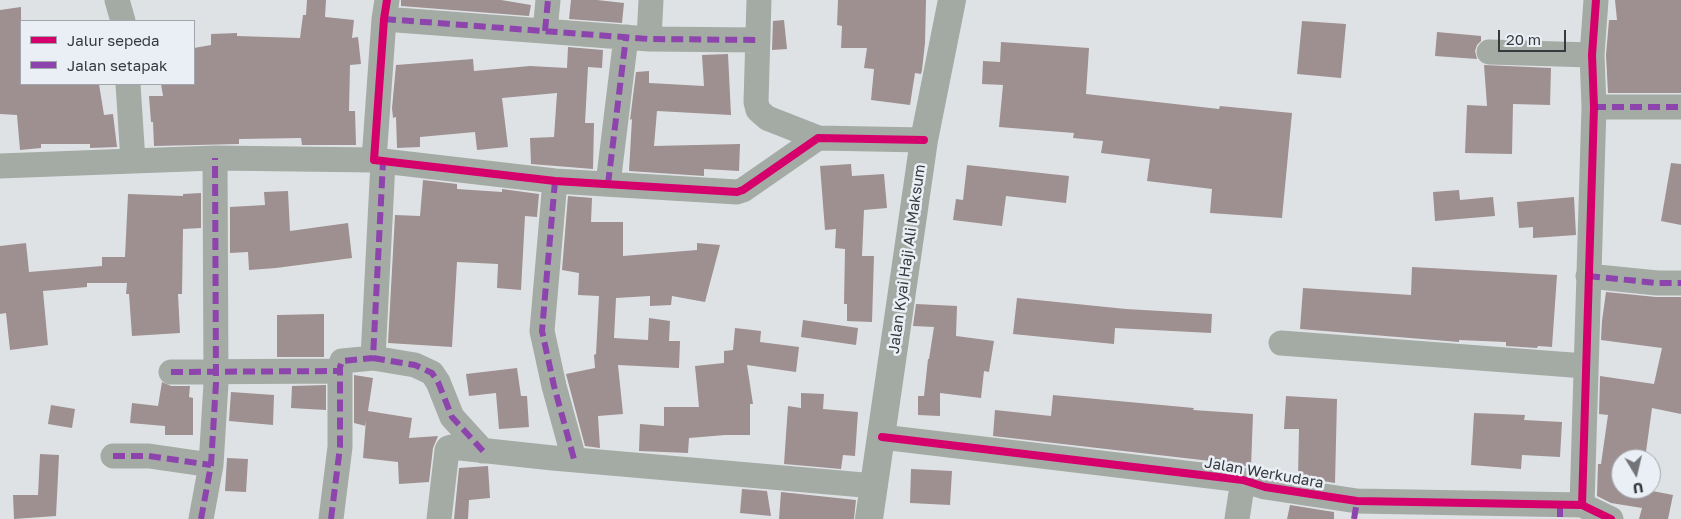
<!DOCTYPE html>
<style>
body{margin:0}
#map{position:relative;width:1681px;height:519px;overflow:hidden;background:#dfe2e5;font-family:"Golos Text",sans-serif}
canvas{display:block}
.legend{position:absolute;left:20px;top:20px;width:175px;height:65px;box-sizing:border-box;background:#eaeff6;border:1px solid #a2a6ac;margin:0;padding:6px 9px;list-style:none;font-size:15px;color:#37393c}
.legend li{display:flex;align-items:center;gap:10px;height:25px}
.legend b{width:25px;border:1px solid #a2a6ac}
.north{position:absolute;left:1611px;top:449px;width:50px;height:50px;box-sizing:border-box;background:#eaeff6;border:1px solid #a2a6ac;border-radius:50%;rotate:171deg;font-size:14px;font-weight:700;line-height:20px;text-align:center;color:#37393c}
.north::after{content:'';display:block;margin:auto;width:18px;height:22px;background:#727477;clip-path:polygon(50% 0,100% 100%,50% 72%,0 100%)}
.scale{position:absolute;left:1498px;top:30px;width:68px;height:22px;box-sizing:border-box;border:2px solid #37393c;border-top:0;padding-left:6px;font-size:15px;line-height:18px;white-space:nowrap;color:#37393c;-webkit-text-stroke:4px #eaeff6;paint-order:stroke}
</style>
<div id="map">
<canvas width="1681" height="519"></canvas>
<ul class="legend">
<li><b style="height:6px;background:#d6006c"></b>Jalur sepeda</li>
<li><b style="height:6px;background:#8e44ad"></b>Jalan setapak</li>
</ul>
<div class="north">U</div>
<div class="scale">20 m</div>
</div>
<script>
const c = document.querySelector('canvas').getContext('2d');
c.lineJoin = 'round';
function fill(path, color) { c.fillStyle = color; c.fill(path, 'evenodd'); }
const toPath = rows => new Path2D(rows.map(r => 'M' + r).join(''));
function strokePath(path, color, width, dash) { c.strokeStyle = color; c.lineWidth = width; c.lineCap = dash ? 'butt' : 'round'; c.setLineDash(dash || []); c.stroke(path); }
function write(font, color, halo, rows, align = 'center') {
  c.font = font + ' "Golos Text",sans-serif'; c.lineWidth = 5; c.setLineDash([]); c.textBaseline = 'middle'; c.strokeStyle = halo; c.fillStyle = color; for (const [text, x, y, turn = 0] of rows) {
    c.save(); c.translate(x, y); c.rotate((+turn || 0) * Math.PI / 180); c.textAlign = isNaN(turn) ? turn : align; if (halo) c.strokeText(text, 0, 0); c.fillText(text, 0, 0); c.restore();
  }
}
const building = toPath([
 [307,0,326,0,325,17,354,20,352,38,358,37,361,64,350,65,349,111,355,111,356,145,302,145,301,138,239,139,239,144,154,146,153,122,151,122,149,96,163,96,161,84,194,84,194,48,211,45,211,34,237,33,237,36,300,38,303,15,306,15],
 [401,0,501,0,531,5,529,16,401,6],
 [571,0,597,0,624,3,622,23,569,19],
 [838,0,926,0,925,43,922,70,921,74,915,73,910,105,871,100,874,69,864,68,867,48,841,48,842,26,837,25],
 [1615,0,1681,0,1681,93,1608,93,1606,55,1609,20,1617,20],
 [21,7,21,84,99,84,104,115,113,114,117,147,90,148,90,144,41,144,41,148,20,150,17,115,0,114,0,10],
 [784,20,787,49,772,50,773,21],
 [1302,21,1346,24,1341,78,1297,74],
 [1437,32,1481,36,1481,41,1477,45,1475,51,1477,59,1435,56],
 [1001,42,1089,48,1086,94,1219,109,1220,106,1292,113,1282,218,1210,213,1212,189,1147,181,1150,159,1101,153,1103,141,1073,138,1074,133,999,127,1003,85,982,84,983,61,1000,62],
 [568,47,603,50,602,68,588,67,585,123,594,123,593,169,531,164,530,138,554,137,557,93,502,98,508,147,477,150,475,132,420,137,420,147,397,148,396,117,393,118,392,108,396,65,473,59,474,71,530,66,567,68],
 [728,54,731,115,657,111,654,146,740,144,739,171,704,169,704,176,629,171,632,119,630,120,636,72,649,71,649,83,704,86,702,55],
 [1484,65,1551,68,1550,105,1513,104,1512,154,1465,153,1467,105,1487,106],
 [1671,163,1681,164,1681,225,1661,221],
 [851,164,852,176,884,174,887,208,864,210,862,256,874,256,872,322,847,321,847,304,844,304,845,249,835,248,836,229,825,230,820,166],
 [967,165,1069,176,1066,203,1006,196,1002,226,953,220,956,199,963,200],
 [423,180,457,184,457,189,502,192,502,189,539,194,537,217,525,216,521,290,497,288,498,264,457,262,452,347,388,343,395,215,420,216],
 [1459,190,1460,200,1493,197,1495,216,1435,221,1433,192],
 [288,191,290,231,348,223,352,258,276,268,249,270,248,252,230,253,230,207,265,205,264,192],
 [201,193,201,228,183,229,182,294,178,294,180,333,132,336,129,294,126,294,127,283,87,283,87,287,43,291,48,345,10,350,6,313,0,314,0,246,26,243,29,272,102,266,102,257,125,257,128,194,183,196,183,194],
 [568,196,592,198,591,222,623,222,623,256,697,250,697,243,720,245,705,302,672,296,671,305,650,306,650,296,616,298,614,338,648,340,649,318,670,321,669,341,680,341,679,368,618,365,623,414,598,416,600,448,585,446,566,374,595,368,594,355,596,354,599,296,578,295,579,273,562,270],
 [1574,197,1576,235,1533,238,1533,227,1519,228,1517,202],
 [1412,267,1557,275,1552,347,1538,346,1537,348,1506,346,1506,342,1459,340,1459,342,1300,329,1303,288,1411,295],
 [1606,292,1656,297,1681,297,1681,414,1652,408,1645,459,1621,459,1621,489,1642,489,1673,495,1668,519,1639,519,1642,508,1611,503,1597,496,1598,464,1601,464,1608,415,1599,414,1600,376,1654,384,1662,348,1601,340,1602,321],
 [1017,298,1126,309,1212,314,1211,333,1115,328,1114,344,1013,334],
 [916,304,957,306,956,336,994,341,989,372,984,371,981,398,940,393,940,416,918,415,918,396,924,396,928,359,929,359,934,327,913,326],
 [324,314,324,357,277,357,277,315],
 [803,320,858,328,856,345,801,337],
 [735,328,761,331,760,342,799,347,796,372,747,365,753,404,750,404,750,435,725,435,689,438,688,453,639,451,640,424,664,426,664,407,699,407,695,366,724,363,724,351,733,350],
 [517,368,521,396,527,396,529,427,499,429,496,393,469,396,466,374],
 [354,375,373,378,368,411,412,418,409,438,438,436,433,448,429,482,399,484,398,462,363,458,366,420,366,426,354,423],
 [162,382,171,386,190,386,189,397,193,398,193,435,165,435,165,426,130,423,132,403,158,406],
 [326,385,326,410,291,408,292,386],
 [231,392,274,395,273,425,229,421],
 [801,393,824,394,823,409,858,412,855,456,843,455,841,469,784,464,788,406,801,408],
 [1053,395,1194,408,1193,410,1253,414,1251,467,1228,463,993,436,995,410,1051,416],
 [1286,396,1337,399,1335,483,1298,477,1299,429,1284,429],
 [51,405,75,409,72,428,48,424],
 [1474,413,1525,415,1524,420,1562,422,1560,457,1522,455,1521,469,1471,465],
 [40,454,59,455,56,516,14,519,13,495,38,495],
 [227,458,248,459,246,492,225,491],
 [488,466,490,498,469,500,468,519,454,519,459,468],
 [911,469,952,471,950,505,910,503],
 [742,489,767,491,771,516,740,513],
 [781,492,856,500,854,519,779,519],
 [1290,505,1334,512,1334,519,1287,519]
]);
const street = toPath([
 [117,0,123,21],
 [387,0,384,19,374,160,555,181,737,192,743,190,818,138,924,140],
 [759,0,756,102,758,110,767,118,818,138],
 [384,19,649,39,758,40],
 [545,31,548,0],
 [649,39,651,0],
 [1489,52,1592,55],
 [1594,107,1681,107],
 [133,161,215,158,374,160],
 [0,166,133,161,128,84],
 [555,181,542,331,554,386,574,459],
 [608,184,626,37],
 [1588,276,1657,283,1681,283],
 [1281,343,1585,366],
 [373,358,415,365,432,373,438,382,452,417,483,451],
 [171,372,340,371],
 [882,437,1243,480,1265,487,1357,501,1582,505,1611,519],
 [113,456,149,456,211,465],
 [1582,505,1594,107,1592,55,1596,0],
 [201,519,211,465,216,383,215,158],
 [331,519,340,447,340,367,342,361,373,358,383,162],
 [439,519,447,450,448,448,451,447,553,458,875,486],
 [1237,519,1243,480]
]);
const secondary = toPath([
 [869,519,924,140,952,0]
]);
const quiet = toPath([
 [384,19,649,39,758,40],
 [545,31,548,0],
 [1594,107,1681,107],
 [555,181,542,331,554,386,574,459],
 [608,184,626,37],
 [1588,276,1657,283,1681,283],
 [373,358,415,365,432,373,438,382,452,417,483,451],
 [171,372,340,371],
 [113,456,149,456,211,465],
 [1560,505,1560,519],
 [201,519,211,465,216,383,215,158],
 [331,519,340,447,340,367,342,361,373,358,383,162],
 [1354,519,1357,501]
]);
const cycleway = toPath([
 [387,0,384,19,374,160,555,181,737,192,743,190,818,138,924,140],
 [882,437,1243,480,1265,487,1357,501,1582,505,1611,519],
 [1582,505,1594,107,1592,55,1596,0]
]);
const streetNames = [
 ["Jalan Kyai Haji Ali Maksum",907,259,-82],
 ["Jalan Werkudara",1264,473,10]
];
fill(building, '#9e8f90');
strokePath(street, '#a4aba5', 25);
strokePath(secondary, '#a3aaa4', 28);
strokePath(quiet, '#8e44ad', 6, [12, 6]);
strokePath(cycleway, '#d6006c', 8);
write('15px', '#37393c', '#eaeff6', streetNames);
</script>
